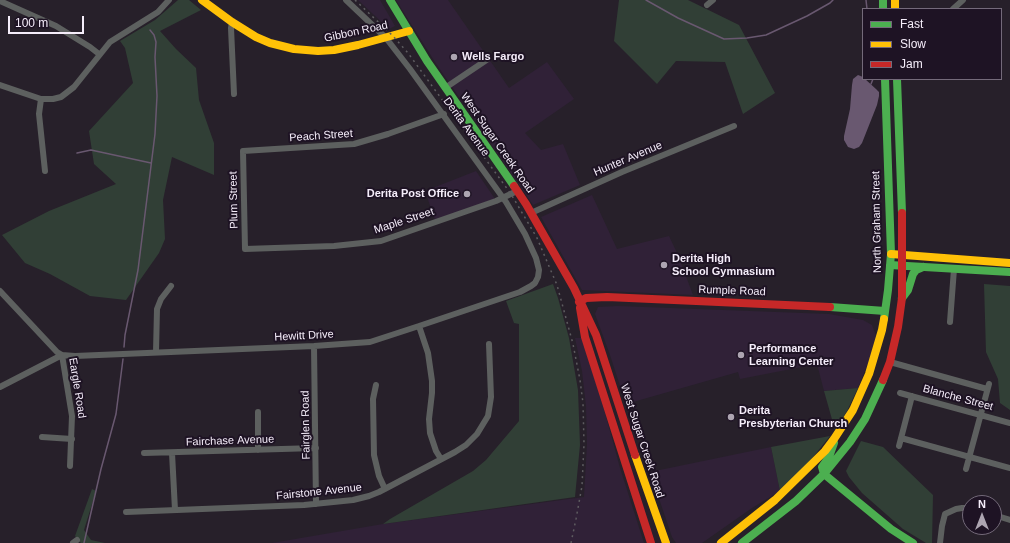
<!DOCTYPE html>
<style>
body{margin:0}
#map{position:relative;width:1010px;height:543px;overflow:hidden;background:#27202a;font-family:Helvetica,sans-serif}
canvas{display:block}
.legend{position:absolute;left:862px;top:8px;width:140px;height:72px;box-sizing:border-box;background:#1e1324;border:1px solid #746a7a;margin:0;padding:5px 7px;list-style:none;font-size:12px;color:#f5edfa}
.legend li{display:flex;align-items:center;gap:8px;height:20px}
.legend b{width:20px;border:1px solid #746a7a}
.north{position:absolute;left:962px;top:495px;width:40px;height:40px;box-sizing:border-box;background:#1e1324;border:1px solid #746a7a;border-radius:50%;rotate:0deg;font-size:11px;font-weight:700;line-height:16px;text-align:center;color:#f5edfa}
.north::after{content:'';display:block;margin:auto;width:14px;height:18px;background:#ada5b1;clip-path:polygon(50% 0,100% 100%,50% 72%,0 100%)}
.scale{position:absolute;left:8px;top:16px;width:76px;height:18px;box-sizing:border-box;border:2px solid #f5edfa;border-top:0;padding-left:5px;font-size:12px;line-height:14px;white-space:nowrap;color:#f5edfa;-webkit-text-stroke:3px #1e1324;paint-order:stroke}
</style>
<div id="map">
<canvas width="1010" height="543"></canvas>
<ul class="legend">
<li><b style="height:5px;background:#4caf50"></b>Fast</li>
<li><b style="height:5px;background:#ffc107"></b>Slow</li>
<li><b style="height:5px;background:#c62828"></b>Jam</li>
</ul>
<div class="north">N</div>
<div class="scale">100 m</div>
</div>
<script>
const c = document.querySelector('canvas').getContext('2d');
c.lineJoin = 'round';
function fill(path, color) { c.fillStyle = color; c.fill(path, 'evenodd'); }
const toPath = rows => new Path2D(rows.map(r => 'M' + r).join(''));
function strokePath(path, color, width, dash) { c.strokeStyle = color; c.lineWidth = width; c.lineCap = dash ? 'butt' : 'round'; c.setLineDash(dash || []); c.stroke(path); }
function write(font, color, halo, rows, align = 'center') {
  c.font = font + ' Helvetica,sans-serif'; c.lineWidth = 4; c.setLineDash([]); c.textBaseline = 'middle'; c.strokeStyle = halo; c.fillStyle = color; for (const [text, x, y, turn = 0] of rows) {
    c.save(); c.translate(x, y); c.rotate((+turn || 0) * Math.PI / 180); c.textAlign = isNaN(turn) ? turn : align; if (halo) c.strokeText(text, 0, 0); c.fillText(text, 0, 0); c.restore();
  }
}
const built = toPath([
 [358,0,380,0,395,26,389,29],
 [396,0,448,0,509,88,547,62,574,99,525,133,541,150,563,144,580,185,533,205,435,62],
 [476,171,495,199,435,220,425,191],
 [592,195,617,249,669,236,678,255,693,295,582,290,541,217],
 [618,306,829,314,863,320,872,325,876,336,870,358,858,388,824,391,817,364,740,379,738,372,626,404,609,352,595,314,598,307],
 [575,338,582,338,604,409,620,468,644,543,272,543,383,524,584,497,587,444,586,406,582,371],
 [771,447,780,491,752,508,702,543,676,543,672,537,650,472]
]);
const green = toPath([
 [178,0,189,0,201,10,160,31,176,49,196,68,199,100,214,143,214,175,172,157,163,200,165,239,159,253,126,300,90,296,50,274,25,263,2,235,49,211,116,184,94,164,89,131,133,83,125,48,120,41,155,20],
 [619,0,688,0,739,25,775,93,743,114,725,62,676,61,657,84,614,41],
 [553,284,558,298,569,338,578,390,580,445,575,497,383,524,390,519,473,471,486,460,519,421,519,324,514,323,506,301],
 [984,284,1010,286,1010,410,1000,403,998,379,986,352],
 [858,388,847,411,835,430,824,391],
 [830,436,805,467,780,491,771,447],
 [861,441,883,447,933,495,932,543,926,543,903,529,862,493,849,477,846,471],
 [92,489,96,491,84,530,91,540,105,543,81,543,75,536]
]);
const water = toPath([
 [858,75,863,77,863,79,865,79,876,89,879,92,879,96,877,105,862,143,859,147,854,149,848,147,844,140,844,136,850,109,852,85,853,79]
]);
const stream = toPath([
 [646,0,678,18,724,39,747,38,766,35,807,16,830,3,833,0],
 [866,0,867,9],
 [871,84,873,79],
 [77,153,91,150,151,163],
 [124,347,125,335,138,270,155,134,157,96,155,57,156,42,154,35,150,30],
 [84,543,101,469,116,414,123,359]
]);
const street = toPath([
 [0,1,56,26,90,47,99,54],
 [707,5,713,0],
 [953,9,963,0],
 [232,22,231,28,234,94],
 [0,85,41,99,53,99,61,97,74,87,110,42,158,12,169,0],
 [445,88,488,59],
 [41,99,39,114,45,171],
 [444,114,388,134,354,144,243,151,245,249,334,246,381,241,496,201,517,191],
 [531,213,622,172,734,126],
 [0,291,57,352,62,355,75,356,314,346,370,342,419,326,520,292,531,286,535,283,538,277,539,270,536,258,525,234,506,202,410,69,386,38,346,0],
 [950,322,954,269],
 [419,326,428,353,432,381,432,393,429,419,430,433,436,451,441,459],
 [314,346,316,504],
 [156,352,157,309,161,299,171,286],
 [62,355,72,416,70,466],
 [890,362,987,389],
 [376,385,373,399,374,455,379,476,385,489],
 [0,387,62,355],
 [900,393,1010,423],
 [258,412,258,450],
 [42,437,72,439],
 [901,438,1010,468],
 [899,446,912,396],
 [144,453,316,448],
 [172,453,175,510],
 [966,469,989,384],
 [126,512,304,505,353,500,369,496,379,492,455,452,466,445,477,434,488,416,491,397,489,344],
 [994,515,1010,520],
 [73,543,77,540],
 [940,543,942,526,945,514,956,509,962,508,970,508]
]);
const fast = toPath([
 [390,0,427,61,514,186],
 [883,0,883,9],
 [897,79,902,213],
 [890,265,1010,272],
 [902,298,908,290,913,274,916,270,923,267],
 [830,307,885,311],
 [884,319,888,290,891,254,885,79],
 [834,443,829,457,822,467,824,474,891,529,913,543],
 [742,543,796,501,824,474,850,442,865,419,883,380]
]);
const slow = toPath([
 [202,0,232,22,256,37,270,43,294,49,318,51,334,50,358,45,409,31],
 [895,0,895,9],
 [891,254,1010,263],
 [635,455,666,543],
 [721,543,775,500,825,451,834,439,853,410,869,374,882,330,884,319]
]);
const jam = toPath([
 [514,186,526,204,574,288,596,335,635,455],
 [579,302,586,298,607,297,830,307],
 [580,308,585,337,651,543],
 [883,380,890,362,898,327,902,298,902,213]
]);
const rail = toPath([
 [355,0,393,36,408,53,511,194,537,238,557,285,573,344,580,380,583,403,584,444,582,486,576,519,571,543]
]);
const markers = [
 [454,57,4,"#ada5b1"],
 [467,194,4,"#ada5b1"],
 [664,265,4,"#ada5b1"],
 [741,355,4,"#ada5b1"],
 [731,417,4,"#ada5b1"]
];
const streetNames = [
 ["Gibbon Road",356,32,-12],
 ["Derita Avenue",466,127,54],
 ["Peach Street",321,136,-4],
 ["West Sugar Creek Road",497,143,55],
 ["Hunter Avenue",628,159,-23],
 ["Plum Street",234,200,-91],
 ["Maple Street",404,221,-18],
 ["North Graham Street",877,222,-91],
 ["Rumple Road",732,291,2],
 ["Hewitt Drive",304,336,-3],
 ["Eargle Road",77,388,81],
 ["Blanche Street",958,398,15],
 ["Fairglen Road",306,425,-91],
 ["Fairchase Avenue",230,441,-2],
 ["West Sugar Creek Road",642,441,72],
 ["Fairstone Avenue",319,492,-6]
];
const poiNames = [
 ["Wells Fargo",462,57],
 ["Derita Post Office",459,194,"right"],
 ["Derita High",672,259],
 ["School Gymnasium",672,272],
 ["Performance",749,349],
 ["Learning Center",749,362],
 ["Derita",739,411],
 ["Presbyterian Church",739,424]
];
fill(built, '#302137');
fill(green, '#313f36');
fill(water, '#695870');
strokePath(stream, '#695870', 1.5);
strokePath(street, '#5d605f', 6);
strokePath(fast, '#4caf50', 8);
strokePath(slow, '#ffc107', 8);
strokePath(jam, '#c62828', 8);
strokePath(rail, '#5e5c60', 1.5, [2, 4]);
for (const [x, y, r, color] of markers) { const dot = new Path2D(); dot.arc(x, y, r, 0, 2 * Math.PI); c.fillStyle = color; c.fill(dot); strokePath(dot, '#1e1324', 1.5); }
write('11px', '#f5edfa', '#1e1324', streetNames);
write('bold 11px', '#f5edfa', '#1e1324', poiNames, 'left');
</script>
